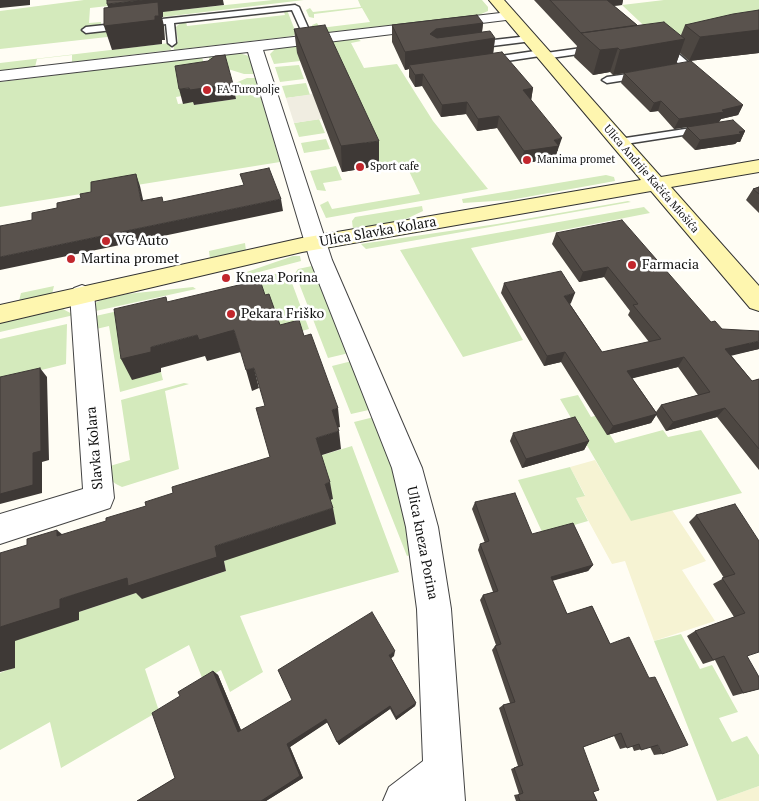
<!DOCTYPE html>
<meta charset="utf-8">
<style>
body{margin:0}
canvas{display:block;background:#fffdf4}
</style>
<canvas width="759" height="801"></canvas>
<script>
const c = document.querySelector('canvas').getContext('2d');
c.lineJoin = 'round';
function fill(path, color) { c.fillStyle = color; c.fill(path, 'evenodd'); }
const toPath = rows => new Path2D(rows.map(r => 'M' + r).join(''));
function strokePath(path, color, width, dash) { c.strokeStyle = color; c.lineWidth = width; c.lineCap = dash ? 'butt' : 'round'; c.setLineDash(dash || []); c.stroke(path); }
function write(font, color, halo, rows, align = 'center') {
  c.font = font + ' "PT Serif",serif'; c.lineWidth = 5; c.setLineDash([]); c.textBaseline = 'middle'; c.strokeStyle = halo; c.fillStyle = color; for (const [text, x, y, turn = 0] of rows) {
    c.save(); c.translate(x, y); c.rotate((+turn || 0) * Math.PI / 180); c.textAlign = isNaN(turn) ? turn : align; if (halo) c.strokeText(text, 0, 0); c.fillText(text, 0, 0); c.restore();
  }
}
const farmland = toPath([
 [595,460,631,520,672,510,706,561,682,570,715,621,654,641,625,561,612,564,576,498,585,495,570,467],
 [759,786,759,801,717,801]
]);
const green = toPath([
 [84,0,162,0,90,8,89,23,101,22,101,24,82,28,82,32,127,27,134,34,0,49,0,11],
 [273,0,304,0,113,23,113,17],
 [358,0,482,0,488,7,488,11,479,15,321,33,314,31,312,25,317,23,320,28,370,22,362,8,314,14,314,18,309,17,306,10,310,8,313,12,361,7],
 [664,0,759,0,759,24,657,38,622,5],
 [287,10,296,33,293,36,174,50,173,43,178,42,176,27,181,22,186,22,187,26,285,15,284,12],
 [356,38,361,41,351,43,364,68,397,64,433,121,488,189,326,218,320,205,328,201,332,209,420,194,408,169,392,172,388,165,379,166,351,103,300,61,274,64,270,54,276,48],
 [170,43,171,50,72,62,72,55,37,59,35,67,0,71,0,63],
 [239,53,249,56,254,74,244,74,212,64,209,59,209,56],
 [202,57,204,64,182,96,176,97,178,104,193,102,194,105,236,99,233,84,247,78,255,78,280,162,0,207,0,82],
 [299,65,304,79,280,82,275,67],
 [306,83,310,95,286,98,282,86],
 [319,119,325,133,299,137,294,123],
 [326,139,330,149,304,153,301,143],
 [336,166,342,180,323,183,326,191,317,190,310,171],
 [606,175,614,177,615,181,510,200,463,203,462,199],
 [628,201,631,202,366,249,361,244,497,224],
 [422,206,423,211,404,220,353,229,352,221,355,217],
 [644,207,650,213,471,248,523,340,463,357,400,250],
 [245,243,246,251,210,259,209,251],
 [293,256,300,256,301,261,240,277,238,275],
 [312,266,349,353,328,358,295,273,298,269],
 [283,272,289,275,309,329,276,338,241,282],
 [54,286,52,294,19,301,21,293],
 [193,287,196,289,91,312,93,304,101,300,127,294],
 [154,303,132,379,161,372,163,380,120,392,109,326,92,330,91,317],
 [61,308,74,315,0,332,0,323],
 [67,324,66,364,0,380,0,339],
 [352,361,373,409,351,414,332,366],
 [184,383,189,384,165,391,179,469,122,487,116,484,112,481,110,466,130,460,121,400],
 [578,395,591,417,598,415,615,443,663,430,668,437,701,430,742,493,631,521,560,399],
 [374,417,400,490,414,554,407,556,354,422],
 [352,446,399,572,240,616,263,672,230,692,221,670,203,680,189,645,145,669,159,711,61,768,50,722,0,750,0,673,15,667,15,633,79,620,79,612,142,591,197,581,226,571,224,561,333,499,326,479,313,458],
 [570,467,585,496,576,498,588,521,543,534,518,480],
 [681,634,700,669,712,665,738,712,719,718,732,742,747,736,759,755,759,786,717,801,654,641]
]);
const plaza = toPath([
 [313,94,322,119,294,123,286,98]
]);
const lane = toPath([
 [295,5,299,7,313,39,312,41,305,39,292,10,174,23,176,43,172,46,168,43,166,24,86,33,82,30,86,27,295,5],
 [529,36,533,39,532,41,476,48,472,45,476,42,529,36],
 [660,43,666,43,688,62,686,70,667,72,667,68,680,65,660,47,660,43],
 [596,46,600,49,599,51,544,59,540,56,487,64,483,61,487,58,542,50,546,53,596,46],
 [642,72,645,73,645,77,607,83,602,80,607,77,642,72],
 [705,126,709,127,709,131,619,145,614,142,619,139,705,126]
]);
const street = toPath([
 [509,12,514,13,516,16,514,19,263,50,332,260,422,468,438,527,451,609,465,801,383,801,389,787,423,761,417,609,406,527,392,468,310,260,248,52,0,81,0,71,509,12],
 [82,285,90,288,94,294,114,498,110,508,0,544,0,514,83,489,70,294,74,288,82,285]
]);
const secondary = toPath([
 [489,0,504,0,661,177,759,160,759,172,671,187,759,286,759,311,750,308,651,191,302,252,0,323,0,305,302,238,641,180,489,0]
]);
const wall = toPath([
 [534,0,623,0,622,5,614,6,637,25,681,35,685,25,759,10,759,53,689,61,680,53,676,64,613,75,610,72,593,75,574,57,577,46],
 [483,23,482,32,495,38,493,53,533,88,531,100,558,151,557,151,555,158,521,164,497,128,477,131,466,114,441,117,422,86,415,87,409,77,409,69,405,70,392,42,392,25],
 [294,29,379,166,342,172,297,53],
 [624,73,743,105,738,115,721,119,719,122,745,131,740,142,737,142,735,144,695,150,682,137,687,127,674,129,658,111,650,112,621,83],
 [759,187,759,213,746,200,753,189],
 [556,233,711,322,722,329,759,349,731,355,752,381,759,379,759,470,717,417,666,431,656,415,651,423,607,435,561,362,544,366,501,293,504,283,571,303,570,304,602,352,649,342,628,315,630,311,604,277,579,282,552,244],
 [678,367,698,395,661,405,656,412,632,378],
 [513,433,589,441,584,450,522,468,510,441],
 [475,502,532,534,593,565,588,571,552,581,567,614,592,606,662,754,654,755,650,747,634,751,632,746,620,749,614,736,583,747,593,792,597,801,516,801,514,795,519,794,511,769,518,766,499,708,503,705,510,703,492,650,495,646,496,645,480,600,483,595,493,592,478,550,480,544,485,543,472,509],
 [696,515,759,541,747,656,759,689,733,696,715,660,703,664,687,636,695,631,734,617,713,584,724,578,689,522],
 [394,656,391,658,416,703,415,706,396,720,390,709,339,745,327,722,290,747,303,778,266,801,137,801,175,778,180,696,213,671,218,675,241,730]
]);
const shadedWall = toPath([
 [0,0,30,0,30,5,0,8],
 [143,0,223,0,224,5,163,12,163,17,162,17,164,26,165,40,162,40,162,44,112,50,104,26,113,22,107,4],
 [598,0,623,0,622,5,596,7],
 [483,23,481,40,495,38,493,55,409,65,409,69,405,70,405,52,436,29],
 [759,30,759,53,689,61,700,37],
 [685,39,676,64,613,75,620,50],
 [618,48,610,72,593,75,600,50],
 [423,74,422,86,415,87,415,75],
 [233,84,236,99,194,105,193,102,183,104,179,89],
 [533,88,531,101,523,90],
 [661,101,658,111,650,112,654,103],
 [467,102,466,114,441,117,442,105],
 [743,105,738,115,721,119,719,122,674,129,679,119],
 [499,116,497,128,477,131,478,119],
 [745,131,740,142,737,142,735,144,695,150,700,140],
 [562,138,555,158,521,164,524,151,554,140],
 [379,141,379,166,342,172,341,146],
 [136,174,140,186,146,213,141,201],
 [281,199,283,211,0,270,0,257],
 [608,267,604,277,579,282,583,272],
 [575,293,571,303,560,306,564,296],
 [234,330,241,352,207,361,205,356,161,368,161,372,132,380,121,359,151,347,197,335],
 [759,341,759,349,718,359,725,349],
 [565,352,561,362,544,366,547,356],
 [684,357,678,367,622,381,627,371],
 [40,368,47,377,49,460,42,462,42,493,0,504,0,494,33,453],
 [254,368,259,388,252,391,246,370],
 [338,408,340,427,334,429,332,410],
 [725,408,717,417,666,431,673,422],
 [657,414,651,423,607,435,613,426],
 [339,431,341,449,319,456,316,438],
 [589,441,584,450,522,468,526,459],
 [330,482,333,499,328,501,325,484],
 [333,508,336,524,224,561,226,571,142,599,136,593,79,612,79,620,15,641,15,668,0,672,0,627,60,599,215,546],
 [57,530,75,545,57,536],
 [593,565,588,571,546,582,551,577],
 [395,651,394,656,389,660,389,655],
 [213,671,218,675,243,735,238,732],
 [416,703,415,706,396,720,396,717],
 [390,706,390,709,339,745,337,742],
 [326,719,328,722,290,747,303,778,266,801,261,801,287,744]
]);
const building = toPath([
 [107,0,143,0,107,4,107,0],
 [550,0,607,0,637,25,581,33,550,0],
 [158,2,159,16,155,16,155,20,104,26,104,8,158,2],
 [759,10,759,30,700,37,685,25,733,14,759,10],
 [477,15,483,23,436,29,430,34,437,38,490,31,495,38,405,52,392,25,477,15],
 [664,22,685,39,620,50,618,48,600,50,581,33,664,22],
 [325,25,379,141,341,146,294,29,325,25],
 [502,52,533,88,523,90,562,138,554,140,559,146,524,151,499,116,478,119,467,102,442,105,423,74,415,75,409,65,502,52],
 [225,55,233,84,190,90,189,88,179,89,175,66,208,61,215,56,225,55],
 [691,61,743,105,722,110,724,112,679,119,661,101,654,103,624,73,691,61],
 [733,120,745,131,739,132,741,134,700,140,687,127,733,120],
 [269,168,281,199,0,257,0,226,32,220,32,213,57,208,57,203,81,198,80,194,91,192,91,182,136,174,141,201,162,197,163,202,244,185,240,174,269,168],
 [759,187,759,194,753,189,759,187],
 [622,220,711,322,715,321,722,329,759,331,759,341,725,349,752,381,759,379,759,449,725,408,673,422,661,405,710,392,684,357,627,371,657,414,613,426,565,352,547,356,504,283,561,271,575,293,564,296,602,352,661,339,633,305,638,304,608,267,583,272,556,233,622,220],
 [260,280,265,295,269,294,280,325,299,320,304,336,311,334,338,408,332,410,339,431,316,438,330,482,325,484,333,508,215,546,217,557,128,586,127,578,60,599,60,608,0,627,0,553,27,545,27,539,57,530,57,536,106,521,106,518,146,506,145,502,173,493,172,487,270,457,256,408,265,406,254,368,246,370,234,330,199,340,197,335,151,347,151,352,121,359,114,309,166,297,167,302,260,280],
 [40,368,41,451,33,453,33,485,0,494,0,377,40,368],
 [575,417,589,441,526,459,513,433,575,417],
 [515,493,532,534,573,523,593,565,551,577,567,614,592,606,610,644,629,637,649,678,655,677,688,745,662,754,658,745,641,750,639,744,627,748,621,733,583,747,599,790,593,792,597,801,520,801,518,795,523,793,514,768,523,765,503,705,515,702,495,646,501,644,483,595,498,591,480,544,489,541,475,502,515,493],
 [735,504,759,541,759,652,747,656,759,677,759,689,743,693,724,656,713,660,695,631,745,613,722,578,735,574,696,515,735,504],
 [372,612,395,651,389,655,416,703,396,717,390,706,337,742,326,719,287,744,300,776,261,801,137,801,175,778,152,713,180,696,178,692,213,671,238,732,292,700,278,670,372,612]
]);
const markers = [
 [207,90,5,"#c2272d"],
 [527,160,5,"#c2272d"],
 [360,167,5,"#c2272d"],
 [106,241,5,"#c2272d"],
 [71,259,5,"#c2272d"],
 [632,265,5,"#c2272d"],
 [226,278,5,"#c2272d"],
 [231,314,5,"#c2272d"]
];
const farPoinames = [
 ["FA Turopolje",217,90],
 ["Manima promet",537,160],
 ["Sport cafe",370,167]
];
const farStreetnames = [
 ["Ulica Andrije Kačića Miošića",651,179,49]
];
const streetNames = [
 ["Ulica Slavka Kolara",378,232,-10],
 ["Slavka Kolara",95,448,-95],
 ["Ulica kneza Porina",422,543,79]
];
const poiNames = [
 ["VG Auto",116,241],
 ["Martina promet",81,259],
 ["Farmacia",642,265],
 ["Kneza Porina",236,278],
 ["Pekara Friško",241,314]
];
fill(farmland, '#f6f3d3');
fill(green, '#d4eabc');
fill(plaza, '#f0ede1');
strokePath(lane, '#434343', 3);
strokePath(street, '#434343', 2);
strokePath(secondary, '#323232', 2);
fill(lane, '#fff');
fill(street, '#fff');
fill(secondary, '#fef6af');
fill(wall, '#4d4742');
fill(shadedWall, '#3e3936');
fill(building, '#59524d');
strokePath(building, '#3e3936', 1);
for (const [x, y, r, color] of markers) { const dot = new Path2D(); dot.arc(x, y, r, 0, 2 * Math.PI); c.fillStyle = color; c.fill(dot); strokePath(dot, '#fff', 2); }
write('11px', '#101010', '#fff', farPoinames, 'left');
write('11px', '#101010', '#fff', farStreetnames);
write('14px', '#101010', '#fff', streetNames);
write('14px', '#101010', '#fff', poiNames, 'left');
</script>
